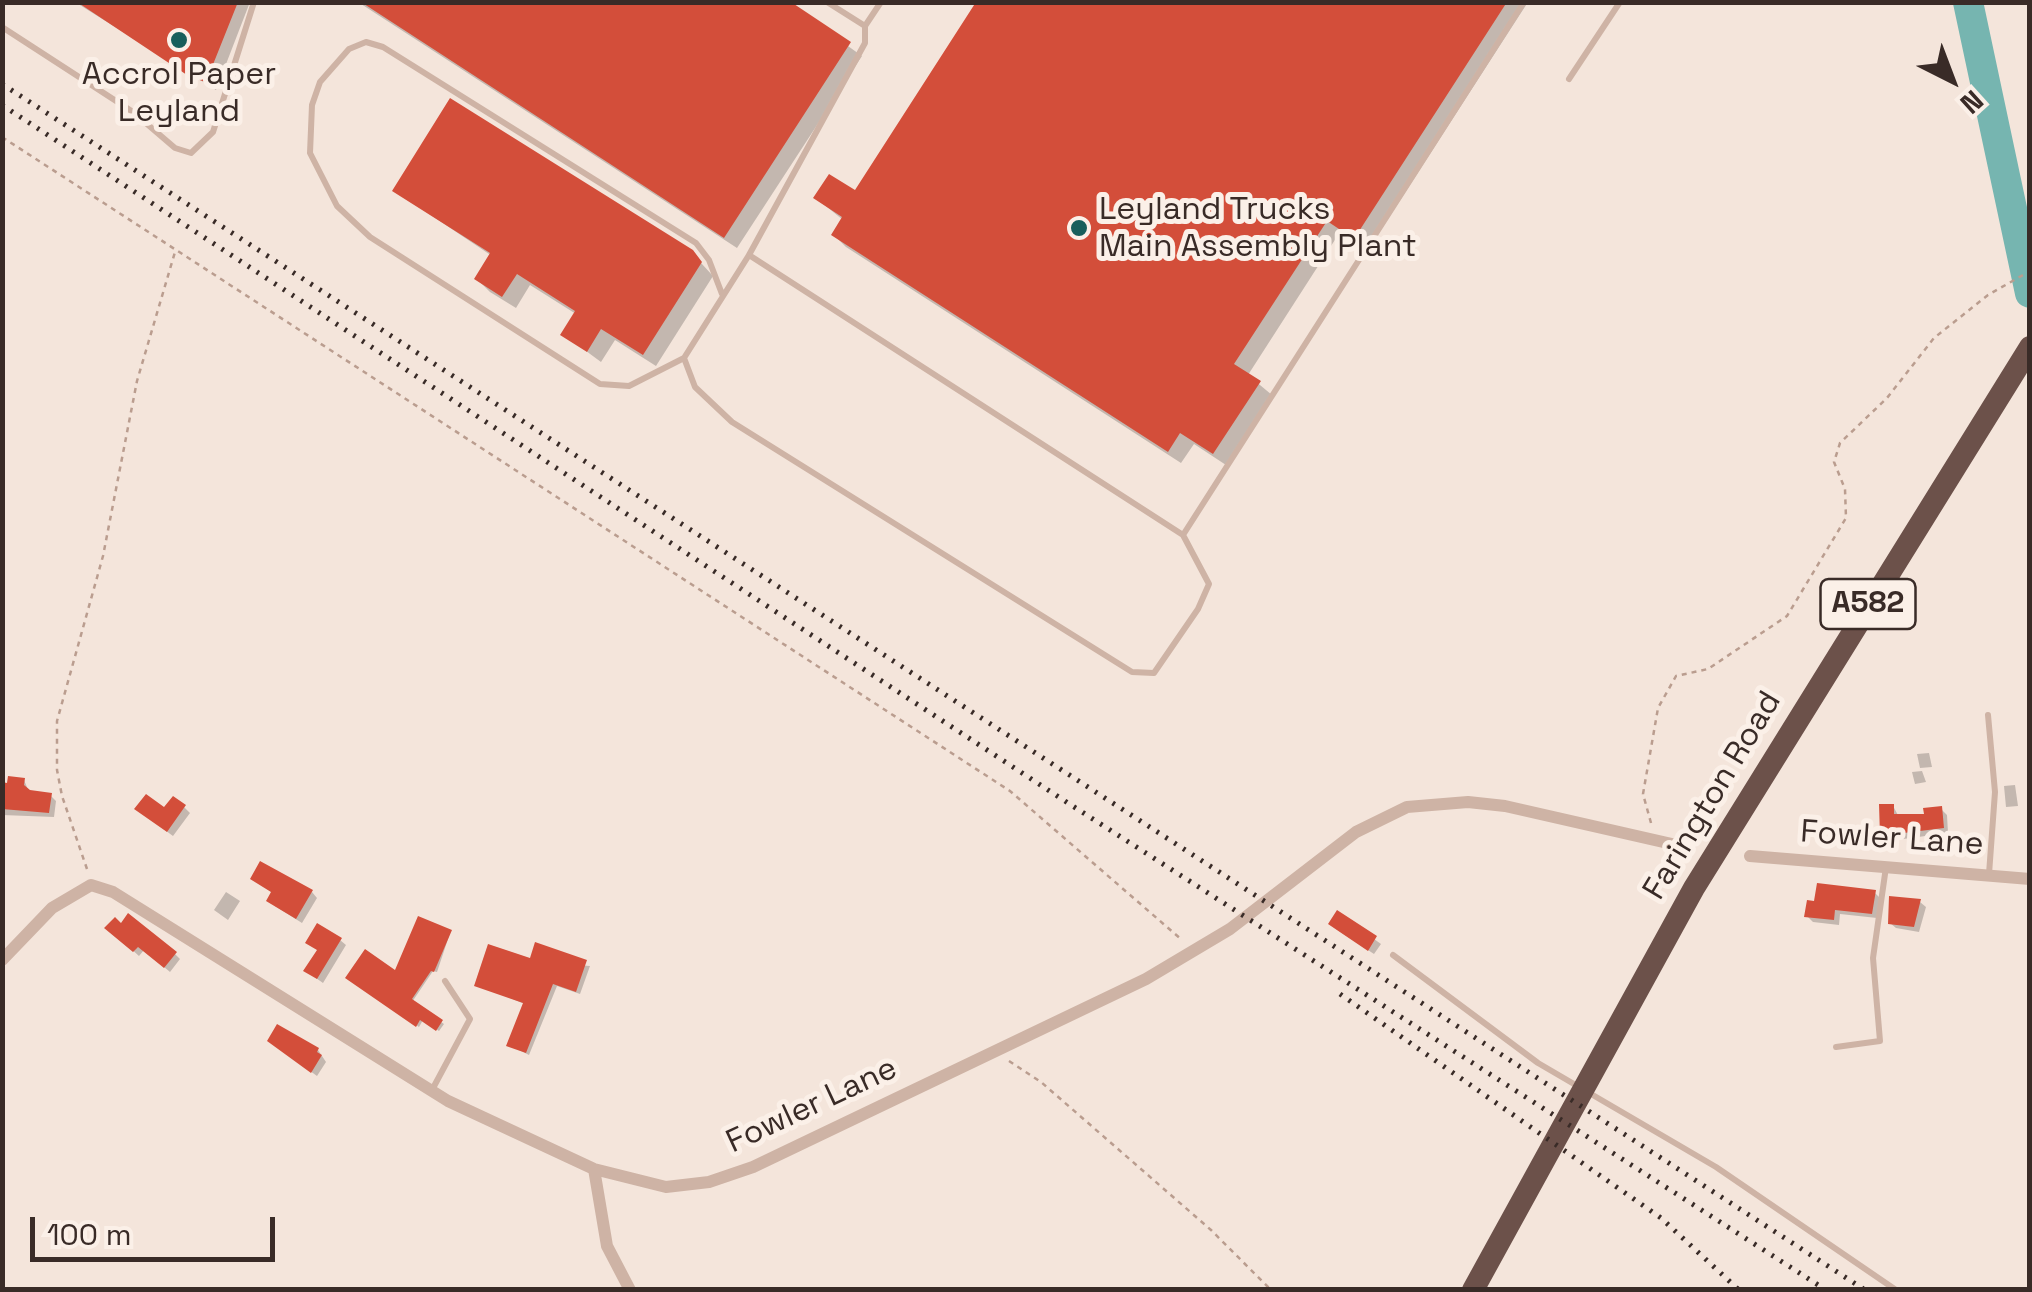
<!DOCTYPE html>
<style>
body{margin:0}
#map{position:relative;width:2032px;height:1292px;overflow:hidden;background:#f4e5db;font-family:"Space Grotesk",sans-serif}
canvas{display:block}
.frame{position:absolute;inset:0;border:5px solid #392b27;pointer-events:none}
.north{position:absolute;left:1902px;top:30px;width:100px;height:100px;-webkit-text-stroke:8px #fbf0e8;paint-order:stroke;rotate:138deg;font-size:28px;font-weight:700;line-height:40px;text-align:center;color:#392b27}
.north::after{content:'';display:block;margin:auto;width:35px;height:45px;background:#392b27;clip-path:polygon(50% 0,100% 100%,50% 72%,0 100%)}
.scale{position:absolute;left:30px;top:1217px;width:245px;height:45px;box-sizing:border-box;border:5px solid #392b27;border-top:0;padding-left:12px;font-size:30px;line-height:35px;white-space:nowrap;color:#392b27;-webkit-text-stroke:8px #fbf0e8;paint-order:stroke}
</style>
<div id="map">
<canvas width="2032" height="1292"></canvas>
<div class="frame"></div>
<div class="north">N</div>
<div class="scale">100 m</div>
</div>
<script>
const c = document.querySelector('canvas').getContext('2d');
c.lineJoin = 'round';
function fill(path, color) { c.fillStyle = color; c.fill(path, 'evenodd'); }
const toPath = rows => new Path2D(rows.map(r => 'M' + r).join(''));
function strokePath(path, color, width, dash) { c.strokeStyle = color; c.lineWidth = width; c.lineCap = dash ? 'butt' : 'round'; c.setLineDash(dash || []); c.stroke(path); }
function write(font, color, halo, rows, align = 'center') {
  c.font = font + ' "Space Grotesk",sans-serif'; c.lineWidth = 10; c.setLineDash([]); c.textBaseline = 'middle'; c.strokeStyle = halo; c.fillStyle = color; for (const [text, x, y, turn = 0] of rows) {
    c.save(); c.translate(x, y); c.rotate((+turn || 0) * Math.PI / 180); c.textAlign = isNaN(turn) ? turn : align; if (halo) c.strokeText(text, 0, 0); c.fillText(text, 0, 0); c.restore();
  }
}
const shadow = toPath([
 [75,2,250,2,216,90],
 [358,2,786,2,862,56,737,248],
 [979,2,1528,2,1368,250,1340,232,1248,375,1272,395,1226,465,1194,444,1181,463,846,247,834,235,843,220,816,198,856,194],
 [395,191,691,252,713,276,656,366,615,340,601,362,563,334,576,314,530,285,516,308,490,292,477,279,492,256],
 [1929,753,1932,767,1920,768,1917,754],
 [1922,771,1926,782,1915,784,1912,772],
 [24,780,29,792,51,796,56,801,54,817,2,815,2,785],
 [2015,785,2018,806,2006,807,2004,786],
 [1893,806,1899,817,1926,816,1941,809,1947,815,1948,833,1888,841,1882,835],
 [184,807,190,813,173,836,143,814],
 [226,892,240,901,228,920,214,910],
 [312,892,317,898,302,923,275,906],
 [1874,892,1880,898,1877,918,1840,914,1839,925,1813,922,1807,916],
 [1920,902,1926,907,1919,932,1896,928,1890,923],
 [1338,913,1381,944,1374,954,1336,929],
 [108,928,175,954,180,959,170,972,144,950,139,956],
 [450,933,437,972,433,971,412,1002,444,1024,439,1031,423,1020,419,1027,349,977,397,974],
 [340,940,346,945,323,983,306,971],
 [531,961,590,966,580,994,557,986,529,1055,509,1045,525,1004,477,985],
 [276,1046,318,1050,326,1062,317,1076]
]);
const river = toPath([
 [1968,2,2030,293]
]);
const building = toPath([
 [77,2,238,2,206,82,190,77],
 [361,2,791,2,851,42,724,238],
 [976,2,1507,2,1354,239,1327,221,1234,364,1261,381,1213,454,1180,433,1168,452,831,235,842,217,813,198,829,174,855,190],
 [450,98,693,250,702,262,643,355,601,329,587,352,560,335,575,311,517,274,502,297,474,279,490,253,392,191],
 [8,776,25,778,24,785,30,790,52,793,49,813,2,809,2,782,7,783],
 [146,794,164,807,173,796,186,805,167,832,134,809],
 [1879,804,1894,804,1894,814,1924,814,1923,808,1942,806,1944,828,1880,836],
 [260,861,313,890,296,919,266,901,271,892,250,879],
 [1817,883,1876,890,1872,914,1835,910,1834,920,1804,917,1807,900,1814,901],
 [1889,896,1921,899,1914,927,1888,924],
 [1337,910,1377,936,1368,951,1328,924],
 [128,913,177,952,164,968,138,947,133,952,104,928,115,917,121,923],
 [418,916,452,930,434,972,431,971,412,999,443,1020,436,1031,420,1020,416,1027,345,978,365,949,395,970],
 [317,923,342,938,317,979,303,971,317,950,305,943],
 [535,942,587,960,576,992,553,984,526,1053,506,1046,523,1003,474,986,488,944,530,958],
 [277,1024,319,1048,317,1052,322,1055,311,1073,267,1041]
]);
const path = toPath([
 [2,137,1010,791,1182,940],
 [1651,823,1643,794,1658,708,1676,676,1708,669,1787,616,1846,518,1845,489,1834,462,1840,443,1887,398,1934,338,1988,295,2030,271],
 [87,869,62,796,57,770,57,721,103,556,137,381,175,252],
 [1009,1061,1041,1082,1211,1230,1271,1290]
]);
const service = toPath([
 [827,2,865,26,881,2],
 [865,26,865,43,749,255,1183,535,1524,2],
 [2,27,133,112,175,148,191,153,213,132,254,2],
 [1569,79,1620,2],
 [749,255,684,358,695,387,732,422,1132,672,1154,673,1198,609,1209,584,1183,535],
 [684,358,629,386,600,384,370,237,337,206,310,153,312,105,320,82,349,49,366,42,383,47,696,243,709,260,722,294],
 [1988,715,1995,792,1989,874],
 [1393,955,1538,1063,1716,1167,1896,1290],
 [1836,1047,1880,1041,1873,958,1886,867],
 [432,1090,470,1019,445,981]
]);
const minor = toPath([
 [1750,856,2030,879],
 [2,960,52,908,91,885,113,892,448,1101,594,1169,666,1187,709,1182,753,1167,1146,979,1230,929,1356,832,1407,807,1468,802,1505,806,1672,844],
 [594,1169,607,1246,630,1290]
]);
const trunk = toPath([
 [1473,1290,1694,888,2030,347]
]);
const rail = toPath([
 [2,84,1865,1290],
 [2,105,1068,803,1826,1290],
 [1340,994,1661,1218,1739,1290]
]);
const markers = [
 [179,40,10,"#185f5c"],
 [1079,228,10,"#185f5c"]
];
const shields = [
 [1868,604,95]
];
const shieldNames = [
 ["A582",1868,604]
];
const poiNames = [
 ["Accrol Paper",179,75],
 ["Leyland",179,112],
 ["Leyland Trucks",1099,210,"left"],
 ["Main Assembly Plant",1099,247,"left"]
];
const streetNames = [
 ["Farington Road",1713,796,-59],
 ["Fowler Lane",1892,839,4],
 ["Fowler Lane",812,1106,-25]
];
fill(shadow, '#0003');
strokePath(river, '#76b5b0', 30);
fill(building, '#d34e3a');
strokePath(path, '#ba9d8f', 2.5, [5, 5]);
strokePath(service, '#ceb3a5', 6);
strokePath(minor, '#ceb3a5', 12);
strokePath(trunk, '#6c514a', 22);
strokePath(rail, '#392b27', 5, [2.5, 8]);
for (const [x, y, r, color] of markers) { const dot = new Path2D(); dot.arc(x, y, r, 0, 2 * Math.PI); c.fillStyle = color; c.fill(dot); strokePath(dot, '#fbf0e8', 4); }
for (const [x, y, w] of shields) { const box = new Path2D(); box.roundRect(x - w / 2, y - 25, w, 50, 8); c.fillStyle = '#fbf0e8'; c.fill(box); strokePath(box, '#392b27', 2.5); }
write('bold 30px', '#392b27', null, shieldNames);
write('32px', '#392b27', '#fbf0e8', poiNames);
write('32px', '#392b27', '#fbf0e8', streetNames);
</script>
